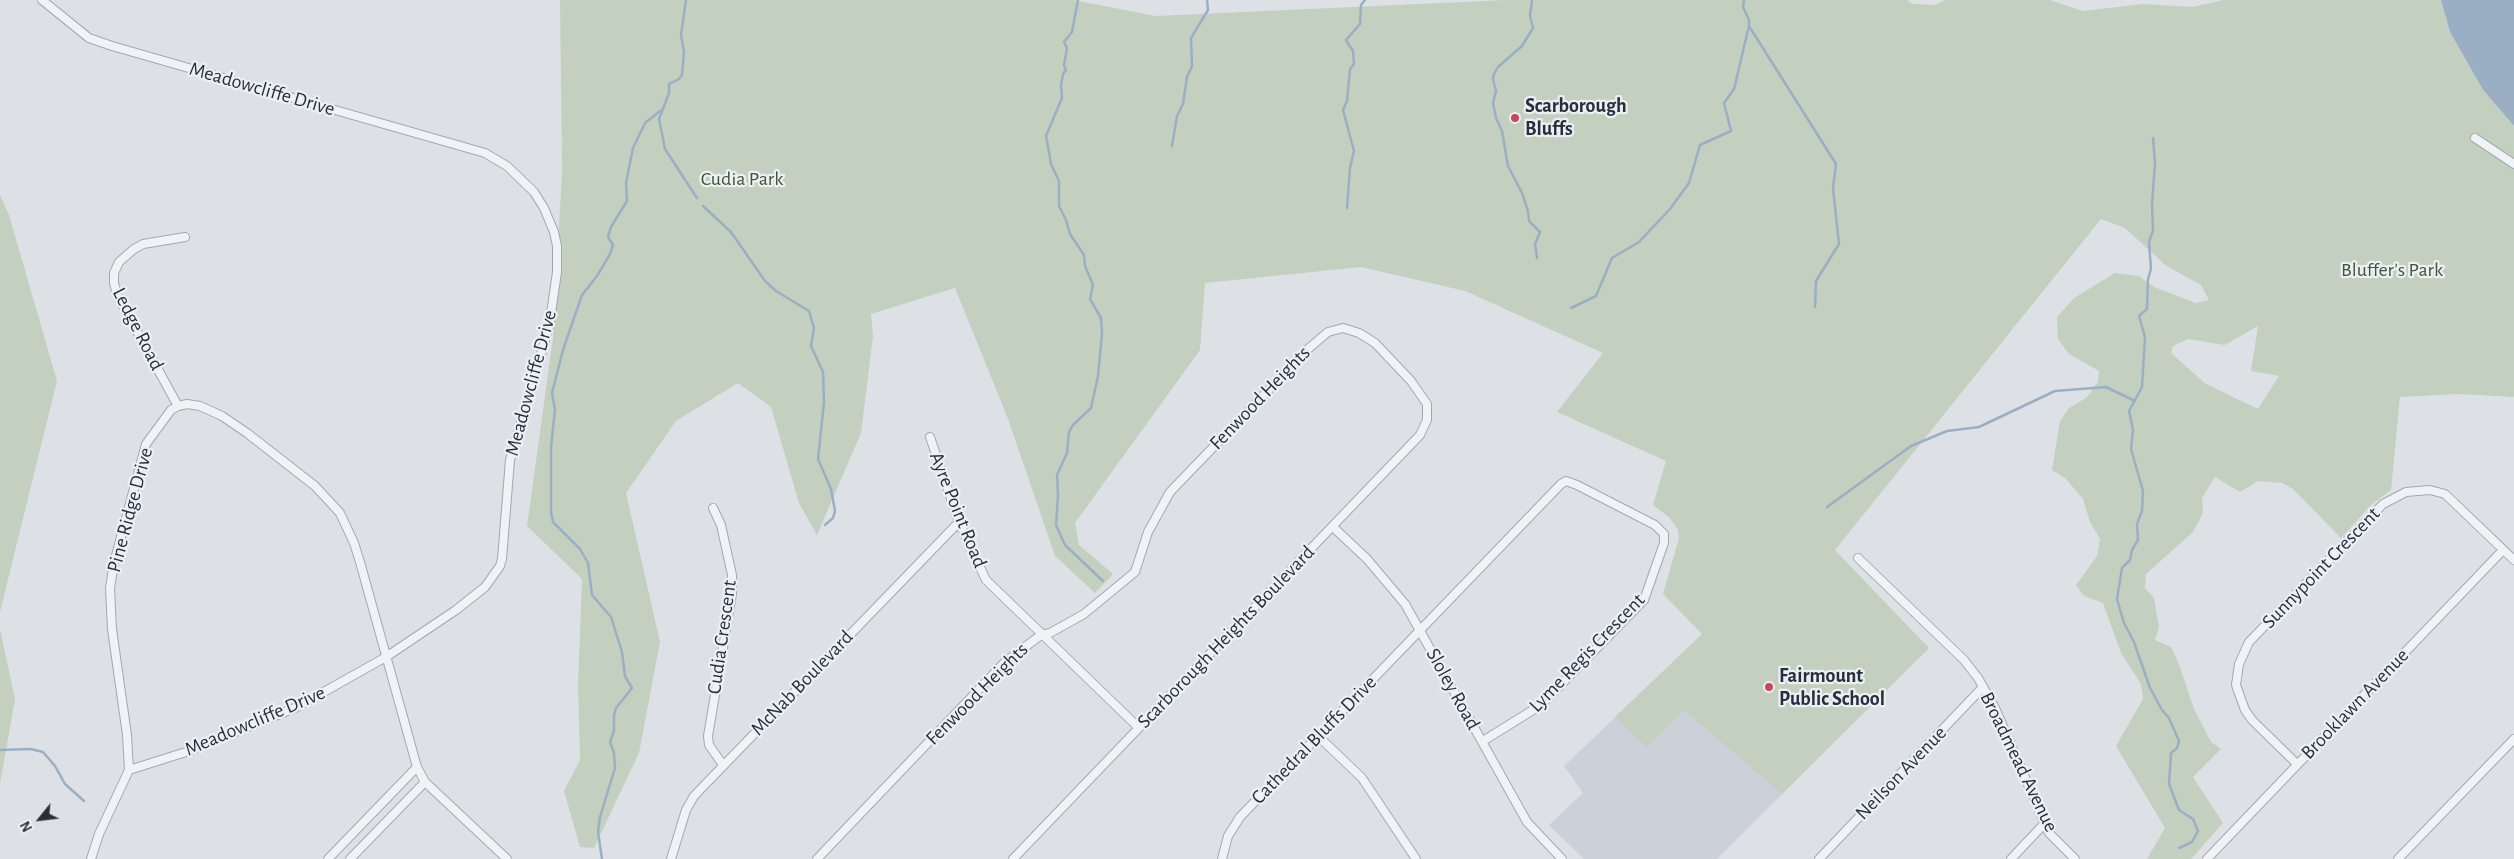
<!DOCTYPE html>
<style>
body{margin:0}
#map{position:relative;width:2514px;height:859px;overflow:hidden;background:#dde1e6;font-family:"Alegreya Sans",sans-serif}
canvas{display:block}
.north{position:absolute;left:15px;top:794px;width:50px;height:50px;-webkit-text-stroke:4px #ecf0f4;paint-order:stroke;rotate:241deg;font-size:14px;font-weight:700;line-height:20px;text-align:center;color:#282f3c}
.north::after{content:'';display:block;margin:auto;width:18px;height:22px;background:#282f3c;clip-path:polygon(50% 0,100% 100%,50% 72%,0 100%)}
</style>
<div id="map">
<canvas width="2514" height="859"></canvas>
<div class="north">N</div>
</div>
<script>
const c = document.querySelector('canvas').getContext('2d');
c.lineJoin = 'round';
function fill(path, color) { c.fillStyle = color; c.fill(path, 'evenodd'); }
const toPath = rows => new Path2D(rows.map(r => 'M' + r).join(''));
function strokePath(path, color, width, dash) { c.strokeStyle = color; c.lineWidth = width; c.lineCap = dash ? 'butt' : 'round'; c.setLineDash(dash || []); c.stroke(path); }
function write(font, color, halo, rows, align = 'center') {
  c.font = font + ' "Alegreya Sans",sans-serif'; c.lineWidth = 4.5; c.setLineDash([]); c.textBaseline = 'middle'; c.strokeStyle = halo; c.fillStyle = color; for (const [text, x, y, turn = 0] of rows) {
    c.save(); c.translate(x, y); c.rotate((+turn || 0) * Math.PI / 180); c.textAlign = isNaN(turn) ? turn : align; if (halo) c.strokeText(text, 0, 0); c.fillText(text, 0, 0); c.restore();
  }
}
const built = toPath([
 [1703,634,1929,648,1717,859,1584,859,1549,825,1583,793,1564,766]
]);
const green = toPath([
 [560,0,1073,0,1156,16,1505,0,1907,0,1913,4,1935,5,1946,0,2050,0,2083,11,2143,4,2193,7,2223,0,2441,0,2450,32,2483,90,2514,126,2514,397,2459,394,2400,397,2391,490,2372,504,2341,538,2293,489,2282,483,2258,481,2240,492,2215,477,2202,498,2203,513,2193,532,2146,574,2145,588,2154,598,2159,627,2155,640,2171,647,2180,667,2194,709,2211,742,2221,749,2193,777,2223,823,2191,859,2147,859,2165,828,2116,746,2143,699,2141,684,2121,653,2103,603,2084,596,2076,585,2097,556,2100,539,2090,522,2083,499,2065,478,2052,470,2060,421,2069,408,2086,398,2098,382,2099,371,2069,354,2058,339,2057,317,2074,298,2115,273,2139,276,2154,287,2196,303,2209,300,2201,285,2165,265,2125,228,2101,219,1835,550,1929,648,1782,794,1684,710,1647,747,1615,717,1702,634,1663,594,1679,538,1678,530,1670,518,1653,505,1666,461,1557,412,1603,353,1465,291,1361,267,1205,283,1200,350,1075,523,1079,545,1113,574,1095,593,1055,556,1008,419,955,288,871,314,873,336,861,433,817,535,799,503,771,407,738,383,676,421,626,493,660,642,639,753,594,848,580,847,564,791,580,760,578,684,582,579,527,526,553,338,562,172],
 [2258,326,2251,371,2279,376,2258,409,2206,384,2171,353,2173,346,2188,339,2225,345],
 [0,195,9,215,57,381,0,612],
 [0,629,15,699,0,784]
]);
const water = toPath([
 [2441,0,2514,0,2514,126,2483,90,2450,32]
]);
const stream = toPath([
 [686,0,681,35,684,52,682,75,679,79,669,84,669,93,659,119,665,149,697,198],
 [1078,0,1072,32,1064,42,1067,48,1064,65,1066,70,1063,74,1061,85,1062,98,1046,136,1047,141,1051,164,1059,181,1059,206,1066,220,1070,234,1084,255,1085,266,1093,285,1090,299,1101,318,1102,334,1098,376,1091,408,1073,425,1069,432,1067,453,1057,475,1058,495,1056,525,1065,545,1103,581],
 [1532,0,1530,16,1533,28,1522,46,1498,67,1494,74,1493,79,1496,91,1493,103,1496,118,1502,131,1508,166,1522,193,1528,211,1529,221,1540,232,1535,244,1537,258],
 [1749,26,1836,164,1833,188,1839,244,1816,281,1815,307],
 [2153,138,2155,163,2152,204,2153,230,2149,242,2151,269,2148,279,2147,309,2139,316,2145,337,2142,387,2129,411,2133,430,2131,449,2143,491,2142,511,2137,524,2138,540,2132,550,2130,560,2122,568,2117,599,2124,623,2134,642,2150,688,2162,710,2169,718,2179,741,2177,748,2171,753,2169,784,2179,810,2193,819,2198,831,2192,842,2179,848],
 [1172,146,1177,116,1183,104,1187,77,1192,66,1191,38,1208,10,1207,0],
 [703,206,731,232,765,281,776,291,809,311,814,328,811,346,823,372,824,402,818,459,831,489,835,511,833,518,825,525],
 [1347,208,1350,168,1354,151,1343,110,1347,101,1350,69,1354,64,1353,51,1346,40,1360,24,1361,5,1365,0],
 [1571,308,1596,296,1612,258,1639,242,1670,209,1689,183,1700,145,1731,131,1724,103,1734,89,1749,26,1749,20,1743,7,1744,0],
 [1827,507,1911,446,1947,431,1979,427,2055,391,2106,387,2135,401],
 [0,750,31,749,43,752,55,766,65,784,84,801],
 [602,859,598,832,600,817,615,768,614,753,610,742,614,731,614,715,616,708,632,688,625,676,622,652,611,617,592,595,588,563,580,549,553,522,551,512,551,447,555,409,552,393,563,350,582,295,597,276,610,254,613,245,608,237,611,227,627,201,626,183,633,148,645,123,660,111]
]);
const street = toPath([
 [42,0,89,38,112,46,485,153,507,166,534,192,544,208,554,232,557,246,557,272,549,327,510,460,502,559,500,566,485,587,456,610,386,657,297,707,186,752,129,770],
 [2475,138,2514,164],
 [178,406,117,295,114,283,114,273,119,262,134,249,143,244,185,237],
 [930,437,959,522,986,580,1138,727],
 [713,508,721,525,732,575,732,594,708,736,709,745,723,765],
 [1333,527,1367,559,1405,604,1527,822,1562,859],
 [1858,558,1964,660,1978,678,1995,708,2049,833,2075,859],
 [1318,736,1362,778,1416,859],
 [2297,764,2252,720,2245,710,2236,685,2239,664,2249,642,2383,504,2406,492,2430,490,2445,494,2514,560],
 [91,859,99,834,129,770,127,735,112,629,110,588,114,563,146,444,171,410,178,406,187,404,200,406,222,416,247,433,315,486,340,513,354,543,360,562,417,767,425,782,507,859],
 [328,859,417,767],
 [350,859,425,782],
 [671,859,686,810,694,796,959,522],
 [817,859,1005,662,1041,635,1050,633,1084,614,1135,572,1148,532,1170,492,1308,349,1328,332,1343,328,1359,333,1375,343,1411,381,1427,404,1427,420,1420,435,1013,859],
 [1222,859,1228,836,1240,817,1561,484,1566,481,1577,485,1655,525,1664,534,1664,543,1644,600,1541,705,1483,741],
 [1819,859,1983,687],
 [2011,859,2044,824],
 [2207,859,2503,550],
 [2398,859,2514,739]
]);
const markers = [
 [1515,118,5,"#c5495e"],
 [1769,687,5,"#c5495e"]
];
const streetNames = [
 ["Meadowcliffe Drive",262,89,16],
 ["Ledge Road",138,329,63],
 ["Meadowcliffe Drive",531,383,-75],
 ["Fenwood Heights",1260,398,-46],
 ["Pine Ridge Drive",130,510,-75],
 ["Ayre Point Road",958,510,68],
 ["Sunnypoint Crescent",2321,568,-46],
 ["Cudia Crescent",722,637,-82],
 ["Scarborough Heights Boulevard",1226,637,-46],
 ["Lyme Regis Crescent",1587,653,-46],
 ["McNab Boulevard",802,683,-46],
 ["Sloley Road",1453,689,61],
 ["Fenwood Heights",977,694,-45],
 ["Brooklawn Avenue",2355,704,-46],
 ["Meadowcliffe Drive",255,721,-23],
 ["Cathedral Bluffs Drive",1314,740,-46],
 ["Broadmead Avenue",2019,762,64],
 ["Neilson Avenue",1901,773,-46]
];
const poiNames = [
 ["Scarborough",1525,106],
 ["Bluffs",1525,129],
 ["Fairmount",1779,676],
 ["Public School",1779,699]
];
const parkNames = [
 ["Cudia Park",742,179],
 ["Bluffer's Park",2392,270]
];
fill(built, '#ccd0d8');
fill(green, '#c3d0bf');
fill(water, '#9aafc4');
strokePath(stream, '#9aafc4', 2.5);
strokePath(street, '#a3a8b0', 10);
strokePath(street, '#f0f2f5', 8);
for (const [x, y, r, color] of markers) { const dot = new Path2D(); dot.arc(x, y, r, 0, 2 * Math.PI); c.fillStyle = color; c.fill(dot); strokePath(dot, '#ecf0f4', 2); }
write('20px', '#282f3c', '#ecf0f4', streetNames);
write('bold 20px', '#282f3c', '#ecf0f4', poiNames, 'left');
write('20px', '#3d5736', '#ecf0f4', parkNames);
</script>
